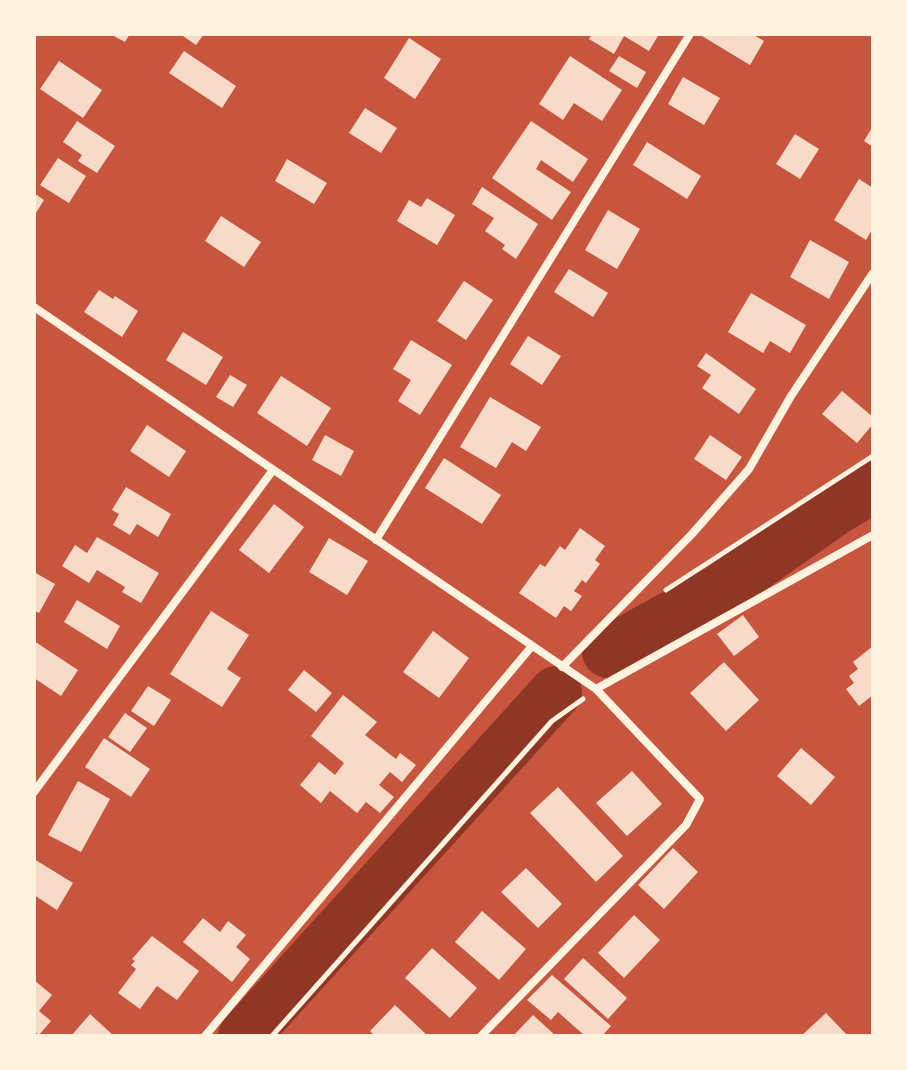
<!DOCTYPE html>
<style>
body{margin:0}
#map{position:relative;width:907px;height:1070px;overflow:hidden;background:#c8553d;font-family:Lato,sans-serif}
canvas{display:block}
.frame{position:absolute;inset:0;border:36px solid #fff3e0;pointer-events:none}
</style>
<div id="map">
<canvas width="907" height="1070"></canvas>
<div class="frame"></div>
</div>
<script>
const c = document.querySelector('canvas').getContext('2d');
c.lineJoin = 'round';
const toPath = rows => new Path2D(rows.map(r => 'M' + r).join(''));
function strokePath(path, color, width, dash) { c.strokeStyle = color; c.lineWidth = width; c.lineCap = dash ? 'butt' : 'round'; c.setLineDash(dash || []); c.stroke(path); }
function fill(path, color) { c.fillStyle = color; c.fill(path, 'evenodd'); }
const river = toPath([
 [608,652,720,590,836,509,873,487],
 [244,1036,556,692]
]);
const building = toPath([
 [110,34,130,34,125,42],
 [180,34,204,34,196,45],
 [592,34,659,34,649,51,624,36,614,54,589,39],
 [703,34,752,34,764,41,750,65,702,36],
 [409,38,441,59,415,99,384,78],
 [184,51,236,86,222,108,169,73],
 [570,56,622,90,602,121,574,103,563,120,539,104],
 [619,56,646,72,637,88,609,71],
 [59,61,102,90,83,118,40,89],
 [683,77,720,98,704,125,668,104],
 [365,108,397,128,381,153,349,133],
 [77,121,115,146,97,173,78,161,82,155,63,142],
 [531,121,588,159,573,182,541,160,536,169,571,192,552,220,492,178],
 [873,126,873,147,864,141],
 [795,134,819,149,800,179,776,164],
 [647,142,701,176,687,199,633,165],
 [58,158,86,176,69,203,40,185],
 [287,159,327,183,314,204,275,181],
 [859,179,873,188,873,228,866,240,834,220],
 [482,187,538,224,516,259,502,249,505,245,485,231,494,218,472,204],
 [34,193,44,200,34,216],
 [427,198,455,215,437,245,397,221,409,200,421,207],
 [608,210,640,229,617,269,585,250],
 [221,216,261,242,244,267,205,241],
 [810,240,849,262,829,299,790,277],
 [569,269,608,293,593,317,554,292],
 [464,281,493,300,466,340,437,321],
 [99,290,113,299,115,296,138,311,122,337,84,312],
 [751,293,806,325,790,353,770,341,763,353,728,332],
 [183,332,223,357,206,385,166,360],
 [528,336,561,356,542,385,510,364],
 [411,340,452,365,420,415,398,401,411,380,393,369],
 [706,353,756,389,739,414,702,388,711,375,697,366],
 [230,375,247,385,233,407,216,397],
 [281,376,331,408,307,446,257,413],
 [842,391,873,417,873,424,857,443,822,414],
 [490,397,541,427,526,451,512,442,496,468,460,447],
 [147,425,186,451,169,477,130,451],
 [325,435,354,451,341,476,312,460],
 [710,435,742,457,726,480,694,459],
 [444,458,501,495,482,524,425,488],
 [126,487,171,514,158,537,137,524,130,535,113,525,119,514,112,510],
 [274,504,304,527,269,573,239,550],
 [580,528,605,546,595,560,600,564,586,583,582,580,574,591,582,596,571,611,564,606,556,618,519,593,540,564,545,567,560,546,565,550],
 [97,537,159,573,141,603,122,592,125,587,97,570,89,583,62,566,75,545,87,553],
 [329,538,368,561,347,595,309,572],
 [34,572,55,584,39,613,34,610],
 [77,600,120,626,107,649,64,622],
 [211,611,249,635,227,669,241,678,222,707,170,674],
 [743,615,759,637,734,656,717,634],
 [433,631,469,658,439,698,403,672],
 [34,641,78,670,61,696,34,678],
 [873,646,873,695,859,706,846,689,854,683,849,676,858,669,853,662],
 [724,662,759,700,726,731,690,693],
 [304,670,332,693,316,712,288,690],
 [148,686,171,700,154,726,131,711],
 [343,695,377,722,365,735,396,759,400,753,416,765,402,782,390,772,379,785,394,797,380,813,366,802,357,813,330,791,321,803,300,785,319,762,335,775,344,763,311,736],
 [125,713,147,728,130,752,108,737],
 [104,738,150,769,131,797,85,767],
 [801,748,835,777,811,805,777,776],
 [632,771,662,804,627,836,596,803],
 [78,781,110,799,81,852,48,835],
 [558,787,623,856,596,882,530,813],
 [673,848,698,872,664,909,638,885],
 [34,859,73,883,57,910,34,895],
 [526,868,562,904,538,928,501,892],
 [482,911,526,949,499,980,455,942],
 [634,915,660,940,624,978,598,953],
 [203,918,220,932,228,921,246,935,236,947,250,959,232,982,183,942],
 [152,936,199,971,177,1000,157,986,140,1009,118,993,136,969,131,965,135,961,132,959],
 [432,948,477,988,450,1018,405,978],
 [583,958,627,998,608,1019,564,979],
 [552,975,611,1026,602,1036,585,1036,558,1012,551,1020,527,1000],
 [34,980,52,995,39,1011,51,1021,39,1035,34,1031],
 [395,1005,428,1036,375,1036,370,1031],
 [826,1013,848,1036,801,1036],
 [90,1014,114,1036,71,1036],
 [533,1015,556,1036,513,1036]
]);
const path = toPath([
 [666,590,873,456],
 [272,1036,552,721,583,699]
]);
const minor = toPath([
 [34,307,596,689,700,799,686,825,481,1036],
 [376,540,690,34],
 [562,667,692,534,749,469,791,396,873,273],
 [596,689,873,535],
 [34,792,273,470],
 [205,1036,532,646]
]);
strokePath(river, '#8f3625', 52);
fill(building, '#f7dbc8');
strokePath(path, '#fff3e0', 5);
strokePath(minor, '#fff3e0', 8);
</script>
